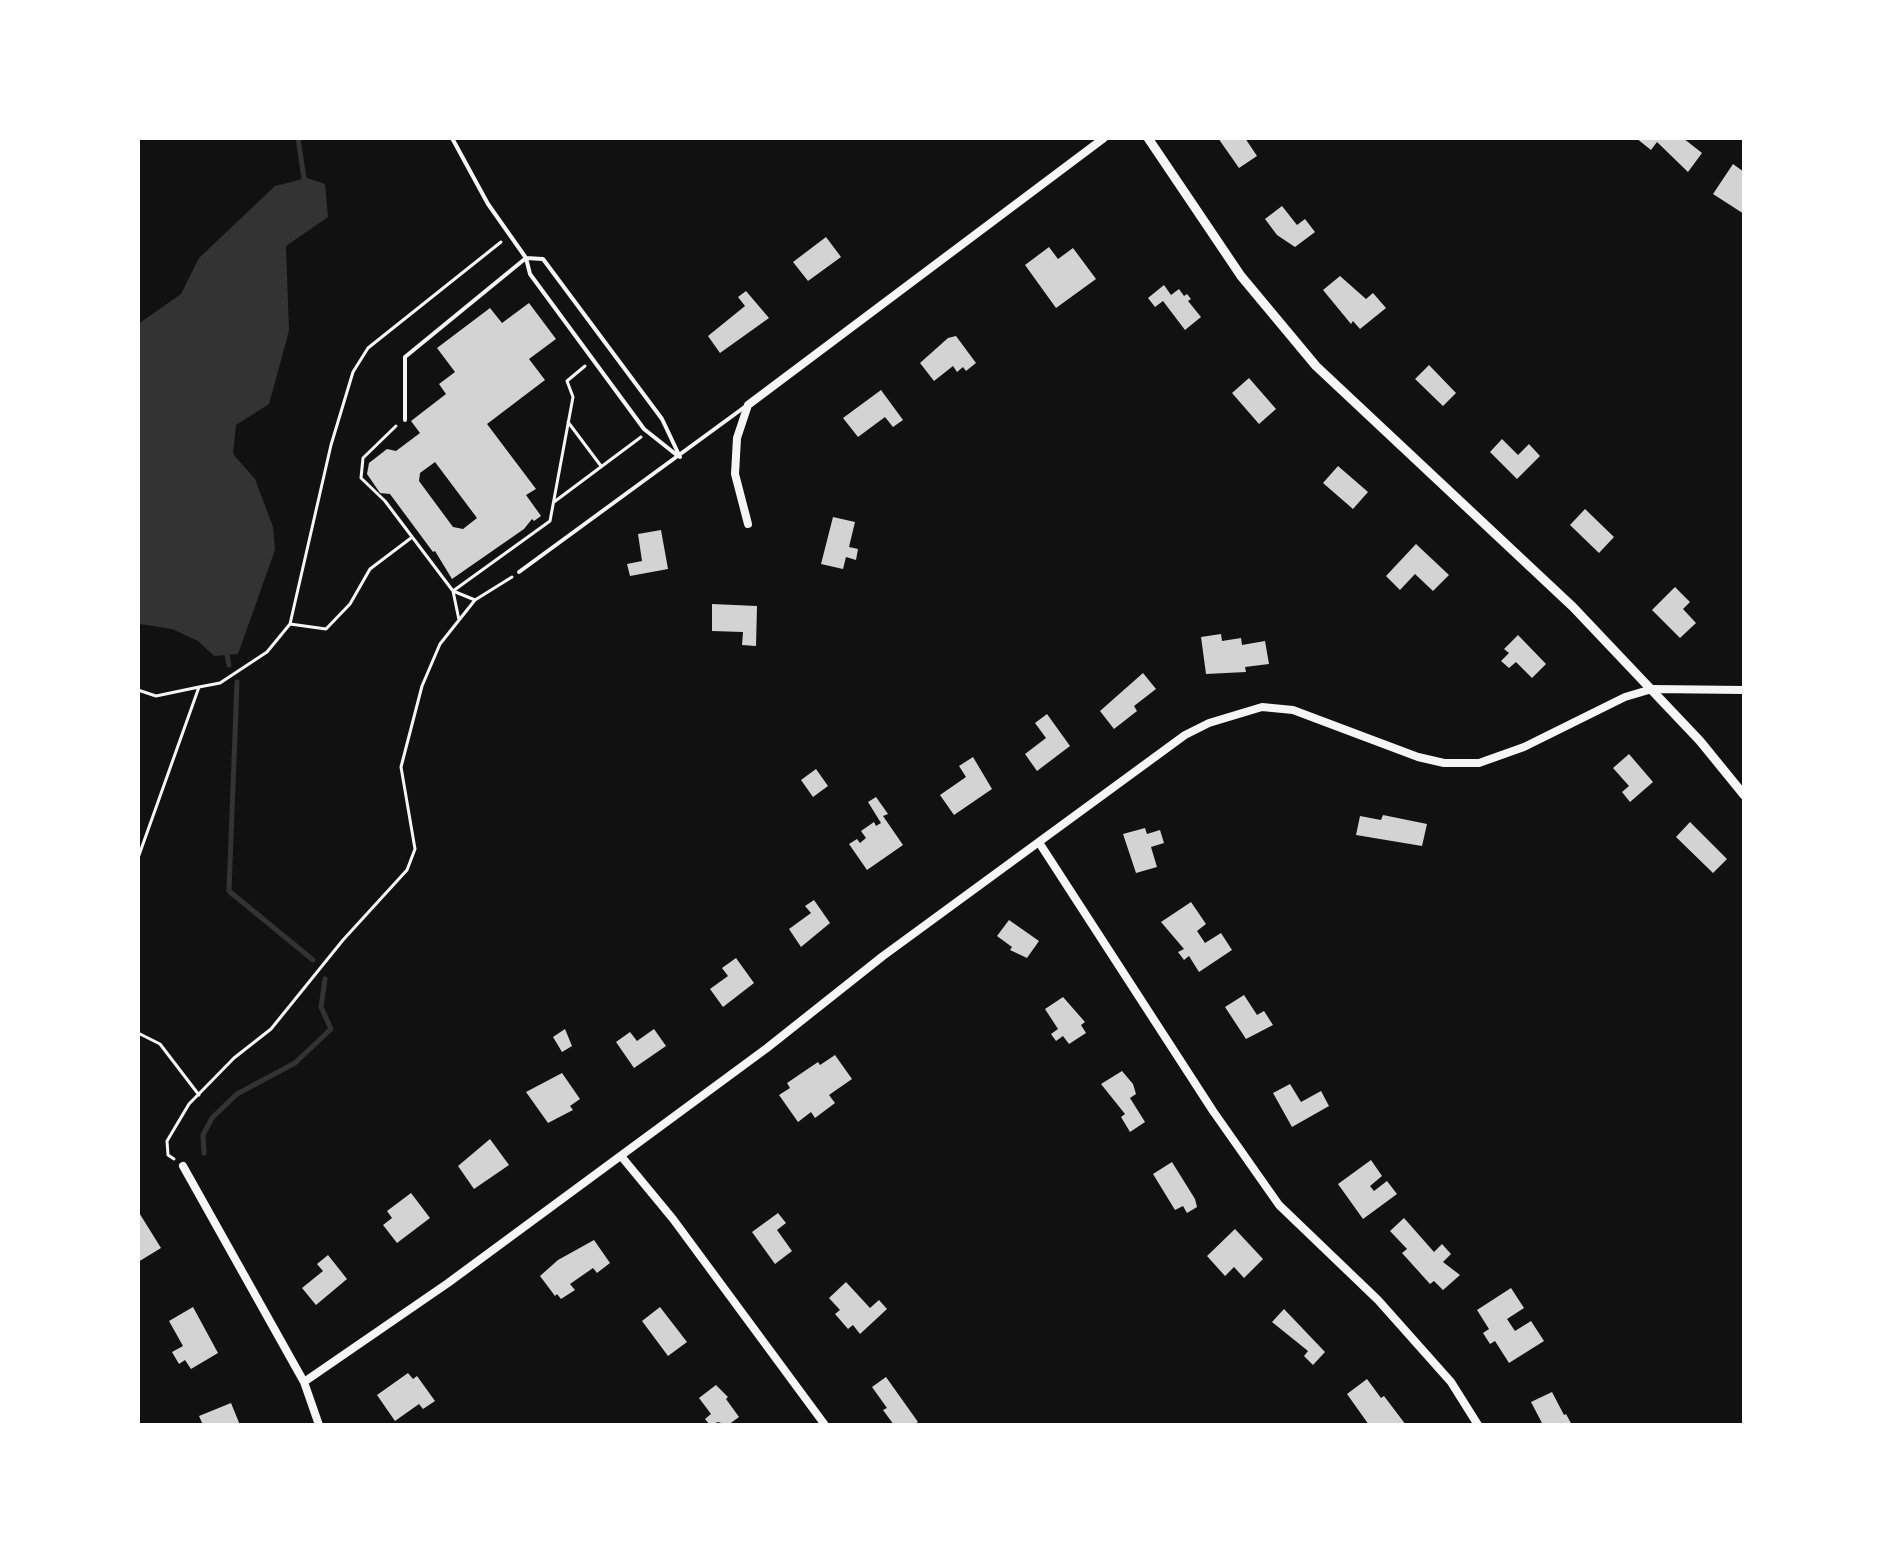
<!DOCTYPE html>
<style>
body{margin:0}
#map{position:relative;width:1882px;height:1563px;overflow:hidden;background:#111;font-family:"PT Serif",serif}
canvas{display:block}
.frame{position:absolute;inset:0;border:140px solid #fff;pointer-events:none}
</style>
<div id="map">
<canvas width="1882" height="1563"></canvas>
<div class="frame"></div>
</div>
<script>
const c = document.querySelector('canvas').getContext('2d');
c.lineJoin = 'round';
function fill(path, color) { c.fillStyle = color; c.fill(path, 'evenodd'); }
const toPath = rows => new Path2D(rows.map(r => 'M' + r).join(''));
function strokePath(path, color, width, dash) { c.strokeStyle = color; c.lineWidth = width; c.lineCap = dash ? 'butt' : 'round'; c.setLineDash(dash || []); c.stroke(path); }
const water = toPath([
 [307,178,325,184,328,217,286,246,289,331,269,404,236,425,233,454,255,479,273,527,275,550,238,654,214,656,198,641,172,629,140,624,138,621,138,324,181,294,199,258,275,186]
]);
const stream = toPath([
 [298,138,305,185],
 [226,650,229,665],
 [237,682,229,891,313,960],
 [204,1153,203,1135,212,1118,237,1094,295,1063,331,1029,321,1007,325,979]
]);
const building = toPath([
 [1218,138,1245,138,1257,156,1239,168],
 [1636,138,1683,138,1702,153,1688,172,1657,142,1651,150],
 [1733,164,1744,172,1744,214,1713,194],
 [1282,206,1297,225,1305,219,1315,232,1295,247,1277,235,1265,219],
 [826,237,841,257,808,281,793,262],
 [1049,247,1058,259,1073,248,1096,279,1056,308,1025,265],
 [1340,276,1366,299,1373,293,1386,308,1360,329,1353,321,1351,324,1323,290],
 [1164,285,1171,295,1179,289,1184,296,1187,294,1191,299,1188,301,1201,317,1185,330,1163,301,1155,307,1148,298],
 [746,291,769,318,720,353,708,336,745,306,738,297],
 [529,303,556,339,529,359,545,380,487,424,536,489,526,495,541,516,534,521,532,519,524,529,452,579,435,551,433,552,390,494,380,493,367,474,369,463,387,449,396,451,420,433,411,421,446,394,439,384,455,372,437,348,490,308,502,323],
 [435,462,477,518,463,529,453,527,419,481,420,473],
 [956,336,976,363,966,371,963,367,957,372,953,366,934,381,920,363,948,338],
 [1429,365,1456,393,1443,406,1415,379],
 [1249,378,1276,409,1259,424,1232,393],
 [881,390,903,420,893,427,885,417,858,437,843,418],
 [1502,439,1518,455,1529,444,1540,456,1517,479,1490,452],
 [1338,466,1368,492,1353,509,1323,483],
 [1585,509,1614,537,1599,553,1570,525],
 [833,517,855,522,849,547,858,549,856,560,846,557,843,569,821,564],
 [661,530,668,569,630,576,627,564,642,561,638,534],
 [1416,544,1449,575,1433,591,1415,574,1400,590,1386,576],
 [1675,587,1690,602,1683,609,1696,623,1680,638,1652,610],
 [712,604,757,606,756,646,742,645,743,632,712,631],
 [1221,634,1222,641,1241,638,1242,645,1265,641,1269,664,1245,667,1246,672,1206,674,1201,637],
 [1518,635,1546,664,1532,678,1516,662,1509,668,1501,661,1509,653,1504,649],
 [1143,673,1156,689,1134,706,1137,711,1114,729,1100,711],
 [1047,714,1070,746,1037,771,1025,754,1046,738,1035,723],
 [1629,754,1653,782,1630,802,1622,792,1629,786,1613,768],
 [973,757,992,789,954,815,940,795,966,777,959,766],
 [816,769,828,786,813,797,801,780],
 [876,797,888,814,883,816,903,845,867,870,849,844,857,839,860,843,866,838,861,831,874,822,876,826,881,823,868,802],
 [1383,815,1427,824,1422,846,1356,835,1360,816,1381,820],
 [1690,822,1727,859,1713,873,1676,837],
 [1145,828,1147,834,1160,830,1164,843,1151,847,1157,867,1136,873,1123,834],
 [814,900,830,923,801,947,789,929,811,913,805,906],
 [1191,902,1206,924,1197,931,1205,943,1221,933,1232,950,1199,972,1189,956,1184,960,1178,952,1184,949,1161,922],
 [1009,920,1039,941,1027,958,1010,950,1012,947,997,936],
 [736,958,754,983,723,1007,710,989,728,976,722,968],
 [1244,995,1257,1015,1264,1011,1273,1025,1246,1039,1225,1007],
 [1063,997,1085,1022,1081,1025,1086,1033,1069,1044,1063,1036,1056,1041,1051,1034,1058,1029,1045,1009],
 [565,1029,572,1046,562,1052,553,1037],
 [654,1029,666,1046,634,1068,616,1042,630,1032,637,1041],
 [835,1055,852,1079,829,1095,835,1103,815,1118,811,1112,798,1122,779,1095,790,1088,787,1083,818,1062,820,1065],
 [1122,1071,1133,1084,1136,1094,1130,1098,1145,1122,1130,1132,1121,1117,1125,1114,1101,1084],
 [562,1073,580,1099,570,1106,573,1110,548,1123,526,1092],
 [1290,1084,1301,1102,1321,1091,1329,1106,1292,1127,1273,1093],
 [490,1139,509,1165,474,1189,458,1166],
 [1371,1160,1382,1176,1370,1186,1374,1191,1387,1181,1397,1194,1363,1219,1338,1184],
 [1172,1162,1195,1199,1197,1207,1187,1213,1183,1206,1175,1210,1153,1174],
 [411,1193,430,1218,397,1243,383,1225,392,1218,387,1211],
 [138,1211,161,1248,138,1262],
 [778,1213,786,1223,777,1230,792,1251,775,1264,752,1232],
 [1404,1218,1434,1252,1442,1244,1451,1254,1443,1262,1460,1275,1443,1290,1434,1281,1430,1284,1402,1253,1407,1249,1390,1231],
 [1235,1229,1263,1259,1244,1278,1234,1267,1225,1276,1207,1256],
 [594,1240,610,1263,597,1273,593,1268,570,1284,575,1290,561,1299,557,1294,555,1296,540,1276,558,1260],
 [328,1255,347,1279,316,1305,302,1288,323,1271,317,1264],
 [846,1282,870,1308,879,1300,887,1309,860,1334,853,1325,848,1329,835,1314,840,1310,829,1298],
 [1511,1288,1524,1308,1507,1319,1515,1331,1531,1321,1544,1341,1509,1363,1495,1341,1490,1344,1483,1333,1489,1329,1477,1310],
 [193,1307,218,1353,191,1369,185,1360,179,1364,172,1352,183,1346,169,1321],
 [660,1307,687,1342,668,1356,642,1321],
 [1284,1309,1325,1352,1313,1365,1304,1356,1308,1351,1272,1322],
 [408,1373,413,1379,417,1376,435,1401,423,1409,419,1404,395,1421,377,1395],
 [886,1377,918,1422,913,1425,894,1425,883,1410,887,1408,872,1387],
 [1367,1379,1381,1398,1384,1396,1406,1425,1369,1425,1347,1394],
 [716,1385,728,1397,726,1399,739,1417,728,1425,718,1422,710,1425,705,1419,711,1414,699,1398],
 [1552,1392,1564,1415,1566,1414,1572,1425,1543,1425,1531,1402],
 [231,1403,240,1425,203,1425,199,1416]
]);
const path = toPath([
 [568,422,601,466],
 [396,426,363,458,361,478,385,501,453,591,475,600],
 [554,502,641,437],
 [459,620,453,591,550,521,573,397,567,381,585,366],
 [290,624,331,445,353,372,368,348,501,242],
 [199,687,220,683,267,652,290,624,326,629,350,604,370,569,411,538],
 [138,690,156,696,199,687,138,858],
 [138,1033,160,1044,199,1095],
 [174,1159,168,1155,167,1141,189,1104,234,1058,271,1029,343,940,407,870,415,849,401,767,422,686,440,644,475,600,512,577]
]);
const service = toPath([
 [452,138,488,204,526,258,530,274,644,429,678,456],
 [405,420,405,357,526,258,543,259,662,419,680,457],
 [519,572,746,406]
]);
const minor = toPath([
 [748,524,735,474,737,438,748,405,1104,138],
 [1040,844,1213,1111,1279,1205,1378,1300,1451,1382,1478,1425],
 [621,1156,673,1219,825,1425],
 [183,1166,304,1382,319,1425],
 [304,1382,448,1283,767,1048,883,956,1185,735,1209,723,1262,707,1293,710,1418,757,1444,763,1479,763,1524,747,1625,697,1652,689,1744,690]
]);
const tertiary = toPath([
 [1148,138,1241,276,1316,366,1573,607,1700,741,1744,795]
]);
fill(water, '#333');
strokePath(stream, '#333', 5);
fill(building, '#d3d3d3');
strokePath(path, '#f5f5f5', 3);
strokePath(service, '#f5f5f5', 4);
strokePath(minor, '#f5f5f5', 8);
strokePath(tertiary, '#f5f5f5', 9);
</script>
